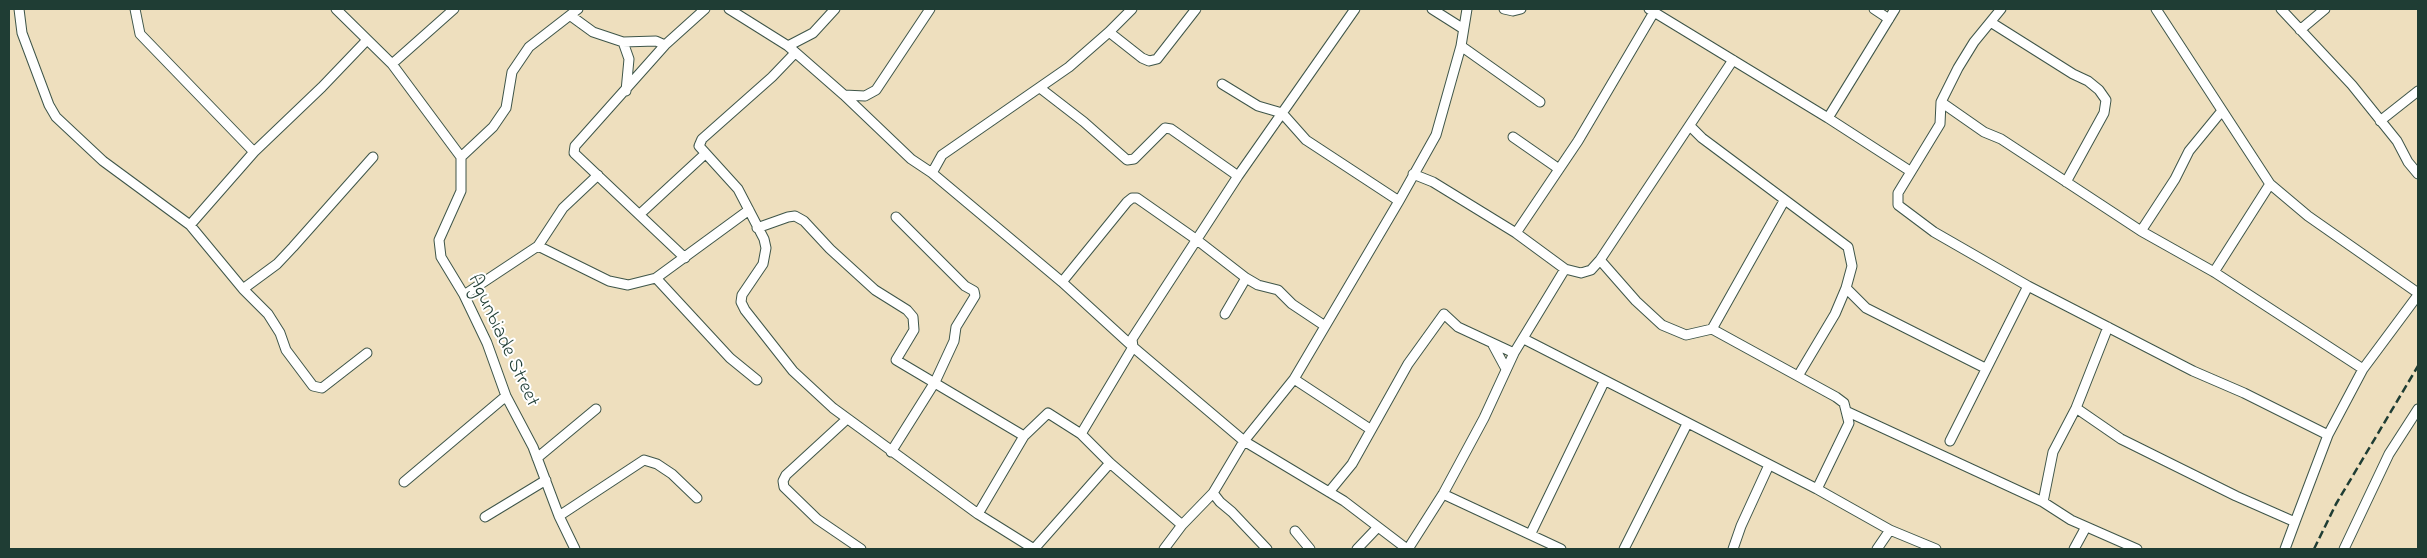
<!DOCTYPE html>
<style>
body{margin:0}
#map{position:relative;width:2427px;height:558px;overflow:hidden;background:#eedfbe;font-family:"Indie Flower",sans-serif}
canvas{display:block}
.frame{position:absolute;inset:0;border:10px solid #1f3d34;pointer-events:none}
</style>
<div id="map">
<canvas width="2427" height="558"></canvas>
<div class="frame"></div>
</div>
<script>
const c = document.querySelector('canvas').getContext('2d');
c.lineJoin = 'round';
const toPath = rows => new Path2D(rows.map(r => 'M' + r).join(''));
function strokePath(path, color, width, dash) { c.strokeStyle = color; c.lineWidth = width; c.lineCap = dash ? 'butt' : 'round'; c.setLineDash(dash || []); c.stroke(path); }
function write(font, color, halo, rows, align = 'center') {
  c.font = font + ' "Indie Flower",sans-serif'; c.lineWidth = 4; c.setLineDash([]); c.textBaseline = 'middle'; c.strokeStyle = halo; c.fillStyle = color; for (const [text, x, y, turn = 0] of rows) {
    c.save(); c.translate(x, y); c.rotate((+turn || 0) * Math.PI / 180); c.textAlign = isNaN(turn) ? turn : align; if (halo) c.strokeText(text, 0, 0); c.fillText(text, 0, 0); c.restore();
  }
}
const street = toPath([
 [19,9,22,33,49,105,56,117,103,161,190,225],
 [135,9,140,34,254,152],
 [336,9,392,64,461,157,461,191,439,240,441,257,464,295,487,343,506,396,533,447,559,516,575,549],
 [729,9,788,46,844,95,911,159,932,173,1062,282,1133,347,1244,441,1344,501,1407,549],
 [1432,9,1462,28],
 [1504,9,1513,11,1521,9],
 [1649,9,1828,118,1910,171],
 [1874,9,1889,19],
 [2001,9,1974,42,1958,68,1941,102,1940,124,1898,193,1898,205,1934,232,2028,286],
 [2156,9,2270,184,2308,216,2418,293],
 [2281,9,2352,85,2397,141,2408,162,2418,174],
 [571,16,593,32,623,42,656,41,665,45],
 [1992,23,2073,74,2088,81,2099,90,2106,100,2104,113,2066,182],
 [2300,30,2325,9],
 [1109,32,1142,58,1149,61,1157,59,1196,9],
 [367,40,322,87,254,152,190,225,243,289,268,314,280,333,286,350,313,386,322,388,367,353],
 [623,42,629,59,626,91],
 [788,46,813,33,835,9],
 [1461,46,1540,102],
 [795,53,772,77,702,139,699,146,738,189,764,239,766,248,763,264,742,295,741,302,745,310,793,371,833,408,978,514,1034,549,1110,463],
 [392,64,454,9],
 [1222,84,1258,106,1282,113,1306,140,1399,201],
 [1040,88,1084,122,1127,160,1134,159,1165,128,1171,129,1238,176],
 [844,95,865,96,876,90,930,9],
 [1941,102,1984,132,2001,139,2141,231,2175,179,2189,151,2221,112],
 [1828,118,1895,9],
 [2380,121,2418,91],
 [1690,126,1702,138,1848,247,1852,266,1846,288,1835,314,1798,376],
 [1513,137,1559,169],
 [461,157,493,127,506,108,512,72,529,47,578,9],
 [932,173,942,155,1069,67,1109,32,1132,9],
 [1413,174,1433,182,1516,233,1565,269,1581,273,1591,270,1600,260,1636,301,1662,325,1686,335,1712,329,1836,397,1844,403,1849,423,1817,489],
 [640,214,705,154],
 [757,228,788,217,795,216,804,221,830,249,875,290,907,310,913,317,914,330,896,360,1024,436],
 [2141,231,2214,272,2363,369],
 [1516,233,1578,141,1654,12],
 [538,246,609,281,628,285,656,278,749,210],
 [685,258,574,153,575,146,665,45,705,9],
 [1600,260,1733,60],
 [2214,272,2270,184],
 [656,278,730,358,757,380],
 [1062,282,1127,202,1132,198,1137,198,1197,240,1246,278,1258,285,1278,290,1292,304,1325,326],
 [1846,288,1866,308,1985,368],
 [243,289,277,264,293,247,373,157],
 [464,295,538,246,563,208,598,175],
 [1225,314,1246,278],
 [1712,329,1784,201],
 [1524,339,1817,489,1890,530,1936,549],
 [1492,343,1506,369],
 [1294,379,1370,429],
 [2076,408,2121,439,2236,496,2295,522,2285,549],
 [1848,412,2043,502,2071,520,2137,549],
 [847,419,786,475,783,481,784,487,817,519,861,549],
 [1081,434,1133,347,1132,339,1238,176,1355,9],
 [2328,435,2363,369,2418,295],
 [1950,441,2028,286,2193,371,2244,393,2328,435,2295,522],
 [891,452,935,382,954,341,956,327,975,296,974,291,965,286,896,217],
 [537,458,596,409],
 [404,482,506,396],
 [1329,492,1352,464,1408,364,1444,314,1458,327,1514,353],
 [1213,493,1220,502,1232,512,1267,549],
 [1443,494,1561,549],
 [2043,502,2053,452,2076,408,2108,327],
 [978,514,1024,436,1048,413,1081,434,1110,463,1182,525],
 [559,516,644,460,657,464,672,474,697,498],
 [485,517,546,480],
 [1295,531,1310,549],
 [1531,533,1604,382],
 [1164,549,1182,525,1213,493,1244,441,1294,379,1399,201,1436,135,1461,46,1467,9],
 [1357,549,1378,527],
 [1408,549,1443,494,1484,418,1514,353,1565,269],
 [1624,549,1687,424],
 [1733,549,1741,526,1769,465],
 [1877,549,1890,530],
 [2074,549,2086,527],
 [2344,549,2389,454,2418,409]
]);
const rail = toPath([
 [2314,549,2336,504,2418,366]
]);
const streetNames = [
 ["Agunbiade Street",502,341,65]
];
strokePath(street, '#3e5549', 11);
strokePath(street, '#fff', 9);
strokePath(rail, '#1f3d34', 2.5, [8, 4]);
write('20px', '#1f3d34', '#fff', streetNames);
</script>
